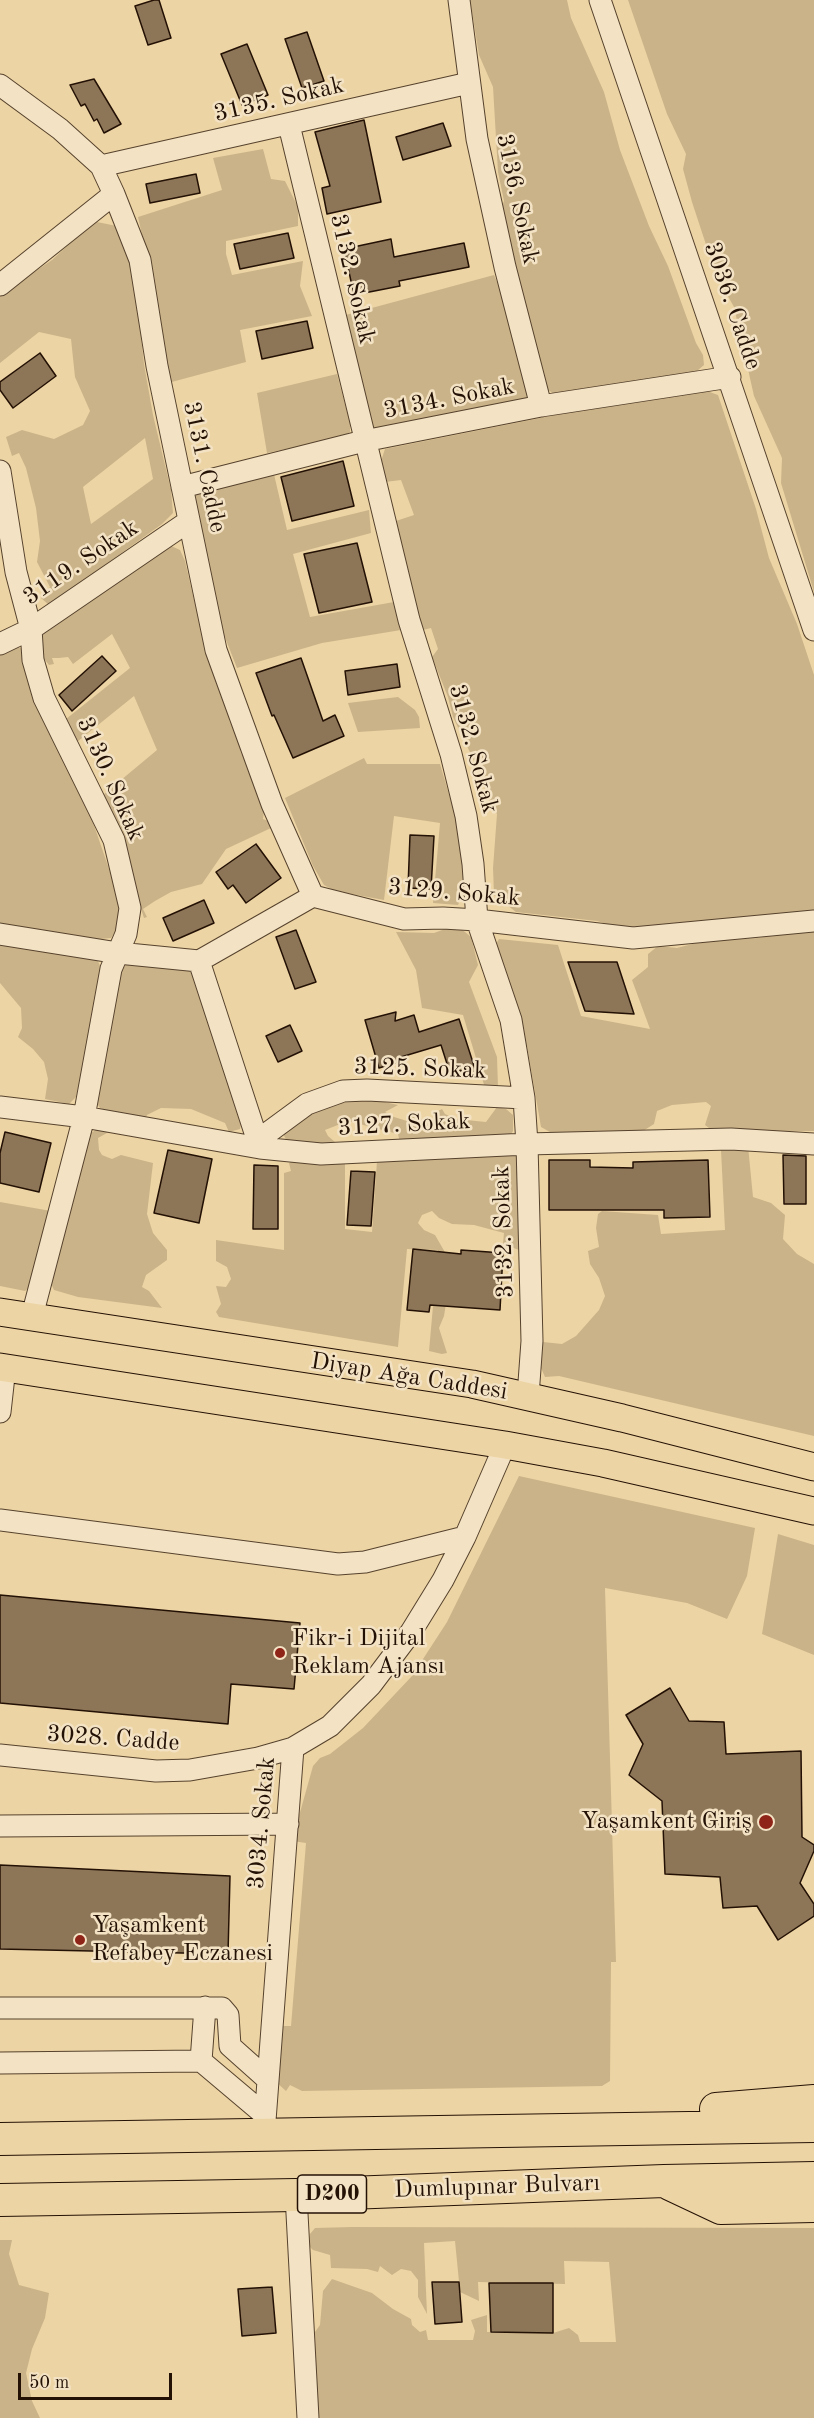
<!DOCTYPE html>
<meta charset="utf-8">
<style>
body{margin:0}
#map{position:relative;width:814px;height:2418px;overflow:hidden;background:#edd4a4;font-family:"Old Standard TT",serif}
canvas{display:block}
.scale{position:absolute;left:18px;top:2373px;width:154px;height:27px;box-sizing:border-box;border:3px solid #241105;border-top:0;padding-left:8px;font-size:18px;line-height:21px;white-space:nowrap;color:#241105;-webkit-text-stroke:4px #f3e3c4;paint-order:stroke}
</style>
<div id="map">
<canvas width="814" height="2418"></canvas>
<div class="scale">50 m</div>
</div>
<script>
const c = document.querySelector('canvas').getContext('2d');
c.lineJoin = 'round';
function fill(path, color) { c.fillStyle = color; c.fill(path, 'evenodd'); }
const toPath = rows => new Path2D(rows.map(r => 'M' + r).join(''));
function strokePath(path, color, width, dash) { c.strokeStyle = color; c.lineWidth = width; c.lineCap = dash ? 'butt' : 'round'; c.setLineDash(dash || []); c.stroke(path); }
function write(font, color, halo, rows, align = 'center') {
  c.font = font + ' "Old Standard TT",serif'; c.lineWidth = 5; c.setLineDash([]); c.textBaseline = 'middle'; c.strokeStyle = halo; c.fillStyle = color; for (const [text, x, y, turn = 0] of rows) {
    c.save(); c.translate(x, y); c.rotate((+turn || 0) * Math.PI / 180); c.textAlign = isNaN(turn) ? turn : align; if (halo) c.strokeText(text, 0, 0); c.fillText(text, 0, 0); c.restore();
  }
}
const green = toPath([
 [470,0,567,0,571,18,604,92,620,150,649,226,668,266,696,343,703,355,704,365,697,371,690,375,555,395,547,389,533,343,501,209,504,201,498,172,493,87,479,55],
 [628,0,814,0,814,592,781,483,782,458,754,396,734,307,716,275,692,202,683,169,686,154,667,114],
 [263,149,271,179,285,181,298,207,298,226,226,241,226,254,232,275,303,261,300,286,312,316,240,330,246,362,168,383,150,271,138,217,222,190,213,158],
 [97,222,117,226,133,258,144,364,153,415,171,490,173,513,162,524,49,605,41,598,50,587,37,562,40,541,36,508,26,468,19,453,12,456,6,437,22,430,54,439,83,425,90,411,75,377,71,339,39,332,0,363,0,295,52,260,77,237],
 [145,438,153,479,91,524,83,487],
 [494,275,510,311,529,398,377,430,368,423,342,316],
 [337,374,350,423,350,432,343,437,267,453,257,393],
 [696,387,718,395,756,509,769,558,797,624,814,675,814,912,656,926,617,927,597,921,516,912,494,895,493,868,497,814,489,801,479,771,453,717,448,697,432,657,438,649,431,628,419,631,396,521,414,515,401,480,385,482,381,461,385,449],
 [273,470,287,530,369,510,371,533,293,554,310,617,394,602,401,630,322,643,237,668,222,630,191,496,201,487],
 [169,545,180,550,185,561,199,621,215,660,230,714,229,720,238,740,241,753,252,775,264,812,263,819,268,821,271,828,226,849,202,884,171,892,155,901,143,909,147,917,144,918,103,795,157,750,134,696,77,742,66,719,130,668,112,634,73,664,68,657,59,658,52,658,54,664,49,665,41,655,40,636,43,630],
 [17,647,25,649,86,802,108,866,122,908,118,927,111,938,100,939,0,923,0,651],
 [398,697,415,710,419,717,420,728,358,732,348,703],
 [364,758,367,764,440,764,459,828,465,890,458,905,433,903,440,823,394,816,384,900,335,891,324,885,313,866,285,798],
 [459,927,471,937,478,965,469,982,497,1057,498,1087,485,1088,463,1015,422,1008,416,970,396,932,434,933,445,929],
 [814,929,814,1131,713,1131,705,1125,711,1106,706,1102,672,1105,657,1111,654,1124,643,1131,627,1133,597,1131,584,1133,550,1132,541,1127,527,1046,521,1043,494,947,499,939,558,945,581,1016,650,1029,632,980,648,967,648,954,658,946,677,948,704,941,758,938],
 [0,942,96,957,103,972,76,1097,69,1104,45,1099,48,1079,44,1062,33,1049,18,1037,22,1028,21,1008,0,983],
 [127,965,178,968,193,971,242,1120,240,1129,229,1132,225,1123,191,1109,161,1108,147,1115,144,1122,100,1108,94,1099,120,969],
 [380,1101,398,1105,385,1112,394,1117,407,1121,412,1116,433,1122,436,1112,442,1109,445,1114,456,1119,486,1122,497,1107,506,1109,513,1115,513,1131,509,1137,400,1143,398,1134,348,1121,325,1130,328,1136,335,1142,334,1146,288,1143,283,1134,311,1112,336,1103],
 [99,1128,114,1129,98,1138,99,1150,102,1155,112,1159,121,1155,153,1163,147,1214,153,1233,167,1250,167,1260,146,1275,142,1287,149,1291,162,1308,78,1297,54,1290,50,1281,57,1265,63,1229,86,1136],
 [727,1145,748,1146,753,1197,771,1203,785,1215,783,1239,797,1254,814,1264,814,1436,559,1376,545,1377,541,1368,543,1342,562,1344,576,1336,599,1310,605,1296,599,1278,590,1264,588,1251,599,1247,596,1228,598,1214,602,1211,658,1215,661,1234,725,1230,721,1150],
 [513,1153,520,1161,519,1250,503,1244,504,1233,474,1225,452,1224,439,1218,432,1211,422,1215,418,1223,424,1230,435,1235,446,1254,448,1292,444,1316,439,1328,447,1353,442,1354,429,1351,438,1250,407,1249,398,1347,219,1317,216,1312,221,1304,216,1286,226,1287,231,1279,227,1267,216,1261,216,1240,284,1250,284,1173,291,1171,289,1163,294,1160,345,1164,345,1229,372,1232,377,1161],
 [0,1202,51,1211,32,1285,25,1291,0,1286],
 [519,1476,755,1528,747,1576,727,1619,687,1603,605,1588,616,1962,611,1962,610,2081,602,2086,302,2091,290,2085,286,2091,275,2081,277,2026,291,2026,306,1843,292,1841,313,1766,320,1758,330,1754,363,1728,412,1676,447,1622],
 [778,1534,814,1545,814,1655,762,1634],
 [352,2227,814,2228,814,2418,317,2418,312,2336,320,2325,323,2291,332,2279,372,2293,393,2309,411,2319,412,2325,420,2332,426,2330,428,2340,473,2340,475,2331,471,2320,487,2315,487,2332,553,2333,569,2328,578,2335,580,2342,616,2342,609,2262,564,2261,565,2284,478,2282,479,2301,460,2292,455,2241,424,2243,427,2314,418,2297,418,2280,411,2271,401,2269,392,2275,380,2266,378,2272,367,2269,331,2268,330,2255,313,2250,310,2247,310,2234,315,2228],
 [0,2240,12,2240,9,2254,19,2285,49,2293,45,2318,32,2349,26,2373,32,2401,40,2418,0,2418]
]);
const building = toPath([
 [154,0,159,0,171,38,148,45,135,6,154,0],
 [307,32,324,81,302,88,285,39,307,32],
 [247,44,268,95,242,105,221,54,247,44],
 [94,79,121,124,104,133,97,119,94,121,85,104,81,106,70,85,94,79],
 [364,120,381,202,327,214,322,188,330,186,315,132,364,120],
 [443,123,451,146,403,160,396,137,443,123],
 [196,174,200,193,150,203,146,184,196,174],
 [288,233,294,258,240,269,234,244,288,233],
 [391,239,394,257,464,243,469,267,399,281,400,286,354,295,344,249,391,239],
 [307,321,313,348,262,359,256,331,307,321],
 [40,353,56,376,13,408,0,390,0,382,40,353],
 [343,461,354,506,292,521,281,477,343,461],
 [357,543,372,602,319,613,304,554,357,543],
 [102,656,116,671,72,711,59,695,102,656],
 [301,658,323,721,335,715,344,736,293,758,274,715,272,716,256,673,301,658],
 [397,664,400,687,348,695,345,671,397,664],
 [410,835,434,836,431,889,408,888,410,835],
 [256,844,281,878,246,903,233,885,228,889,216,872,256,844],
 [204,900,214,923,173,941,163,918,204,900],
 [296,930,316,982,295,989,276,937,296,930],
 [568,962,617,962,634,1014,585,1011,568,962],
 [396,1012,395,1021,414,1015,419,1032,459,1019,476,1072,449,1070,441,1045,401,1057,402,1061,379,1068,365,1020,396,1012],
 [290,1025,302,1051,278,1062,266,1036,290,1025],
 [5,1132,51,1143,39,1192,0,1183,0,1153,5,1132],
 [168,1150,212,1159,199,1223,154,1213,168,1150],
 [783,1155,806,1156,806,1204,784,1204,783,1155],
 [549,1160,590,1160,590,1167,633,1168,633,1162,708,1160,710,1217,664,1218,664,1210,549,1210,549,1160],
 [254,1165,278,1166,278,1229,253,1229,254,1165],
 [351,1171,375,1172,371,1226,347,1225,351,1171],
 [413,1249,461,1254,461,1250,503,1253,500,1310,430,1305,429,1312,407,1310,413,1249],
 [0,1595,300,1623,294,1689,231,1684,228,1724,0,1703,0,1595],
 [670,1688,689,1721,724,1722,726,1754,801,1751,802,1837,814,1845,814,1851,800,1883,814,1904,814,1916,778,1940,757,1906,723,1908,720,1877,665,1874,662,1801,629,1775,643,1744,626,1715,670,1688],
 [0,1865,230,1876,228,1954,0,1949,0,1865],
 [432,2282,459,2282,462,2322,435,2324,432,2282],
 [489,2283,553,2283,553,2333,491,2332,489,2283],
 [272,2287,276,2333,242,2336,238,2289,272,2287]
]);
const minor = toPath([
 [459,0,477,139,505,267,541,406],
 [600,0,814,630],
 [0,85,60,129,101,166,114,194,140,260,157,366,216,650,272,804,313,896],
 [289,125,409,620,451,754,466,816,473,864,477,920,511,1020,524,1098,527,1144,532,1341,528,1396],
 [101,166,469,83],
 [0,285,114,194],
 [0,471,16,572,31,629,33,660,44,698,114,840,130,908,126,934,111,969,84,1117,32,1316],
 [182,487,364,441,541,406,730,377],
 [0,644,31,629,189,521],
 [0,934,118,953,199,961,313,896,404,919,443,918,477,920,633,938,814,921],
 [199,961,260,1148],
 [0,1107,84,1117,260,1148,321,1154,527,1144,731,1139,814,1144],
 [258,1140,307,1104,343,1091,367,1090,524,1098],
 [0,1412,5,1367],
 [0,1520,338,1564,365,1562,465,1537],
 [0,1755,156,1771,190,1770,258,1758,293,1748],
 [0,1826,288,1824],
 [0,2008,222,2008,228,2015,230,2046,267,2079],
 [201,2061,205,2007],
 [0,2063,201,2061,265,2115],
 [264,2134,293,1748,330,1726,371,1685,411,1632,443,1580,465,1537,505,1445],
 [296,2195,308,2418]
]);
const major = toPath([
 [0,1312,472,1384,622,1418,814,1467],
 [0,1367,505,1445,603,1463,814,1511]
]);
const highway = toPath([
 [716,2109,814,2101],
 [0,2139,814,2126],
 [670,2184,721,2208,814,2206],
 [0,2200,296,2195,664,2181,814,2178]
]);
const markers = [
 [280,1653,6,"#8f2418"],
 [766,1822,8,"#8f2418"],
 [80,1940,6,"#8f2418"]
];
const shields = [
 [332,2194,69]
];
const shieldNames = [
 ["D200",332,2194]
];
const streetNames = [
 ["3135. Sokak",279,100,-13],
 ["3136. Sokak",517,199,78],
 ["3132. Sokak",352,279,77],
 ["3036. Cadde",732,306,71],
 ["3134. Sokak",449,399,-11],
 ["3131. Cadde",204,467,78],
 ["3119. Sokak",81,563,-34],
 ["3132. Sokak",473,749,75],
 ["3130. Sokak",110,779,66],
 ["3129. Sokak",454,893,5],
 ["3125. Sokak",420,1069,2],
 ["3127. Sokak",404,1125,-3],
 ["3132. Sokak",504,1232,-92],
 ["Diyap Ağa Caddesi",409,1377,9],
 ["3028. Cadde",113,1739,4],
 ["3034. Sokak",262,1823,-85],
 ["Dumlupınar Bulvarı",497,2187,-2]
];
const poiNames = [
 ["Fikr-i Dijital",292,1639],
 ["Reklam Ajansı",292,1667],
 ["Yaşamkent Giriş",752,1822,"right"],
 ["Yaşamkent",92,1926],
 ["Refabey Eczanesi",92,1954]
];
fill(green, '#cbb389');
fill(building, '#8d7658');
strokePath(building, '#241105', 1.5);
strokePath(minor, '#56422d', 23);
strokePath(major, '#241105', 29);
strokePath(highway, '#241105', 34);
strokePath(minor, '#f3e3c4', 21);
strokePath(major, '#edd4a4', 27);
strokePath(highway, '#edd4a4', 32);
for (const [x, y, r, color] of markers) { const dot = new Path2D(); dot.arc(x, y, r, 0, 2 * Math.PI); c.fillStyle = color; c.fill(dot); strokePath(dot, '#f3e3c4', 2); }
for (const [x, y, w] of shields) { const box = new Path2D(); box.roundRect(x - w / 2, y - 19, w, 38, 4.5); c.fillStyle = '#f3e3c4'; c.fill(box); strokePath(box, '#241105', 1.5); }
write('bold 22px', '#241105', null, shieldNames);
write('24px', '#241105', '#f3e3c4', streetNames);
write('24px', '#241105', '#f3e3c4', poiNames, 'left');
</script>
